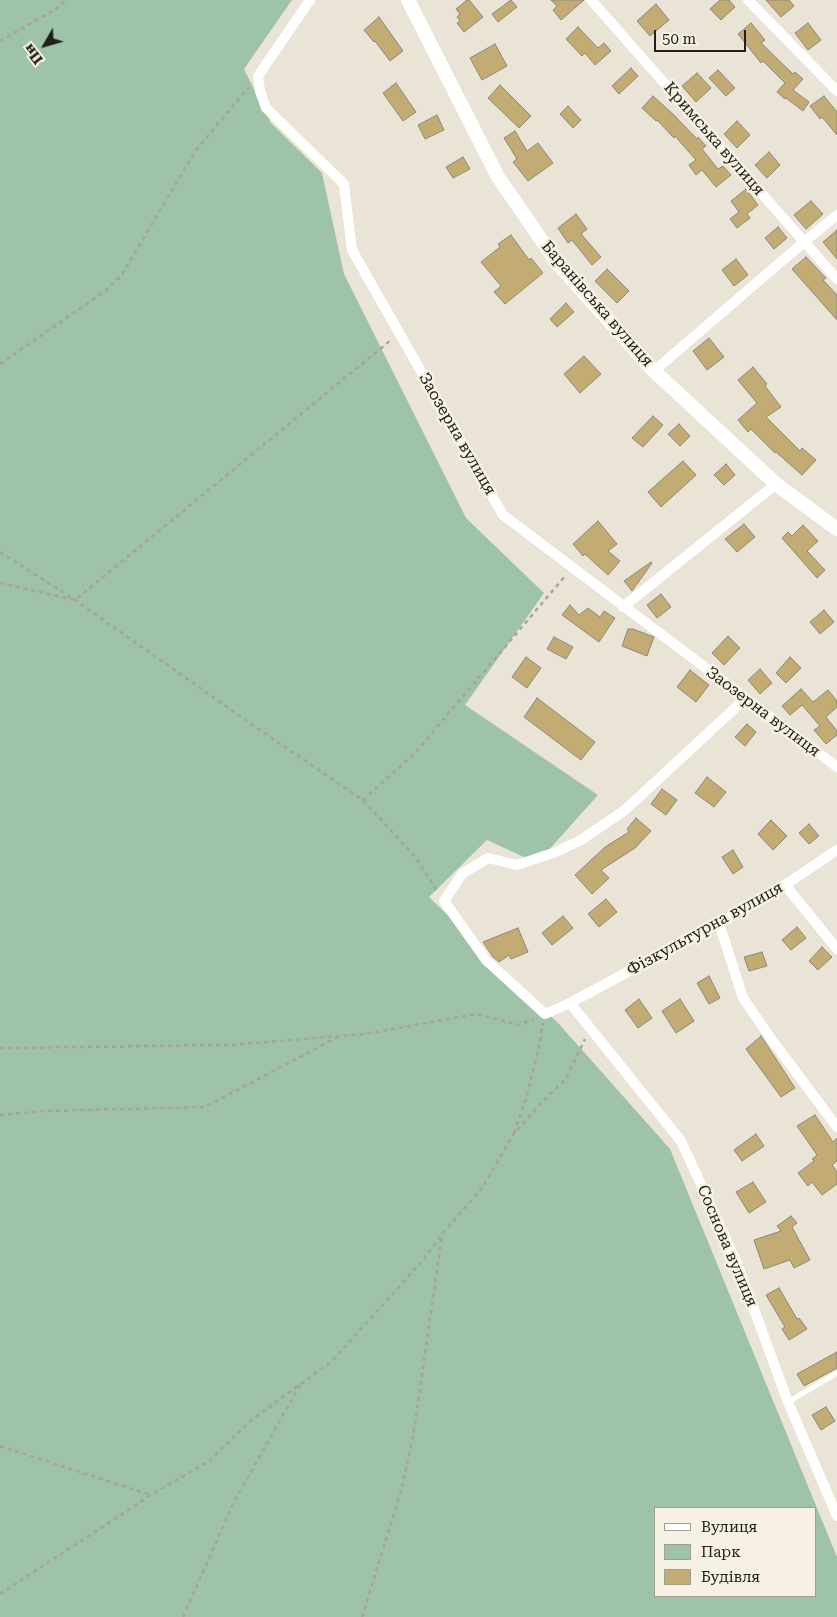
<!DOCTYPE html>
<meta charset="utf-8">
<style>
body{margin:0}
#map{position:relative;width:837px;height:1617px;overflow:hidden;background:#e9e4d6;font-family:"Roboto Serif",serif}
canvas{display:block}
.legend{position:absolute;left:654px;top:1507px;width:162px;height:90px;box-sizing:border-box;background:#f6f1e3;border:1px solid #a19d93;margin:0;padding:6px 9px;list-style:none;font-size:15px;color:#21201b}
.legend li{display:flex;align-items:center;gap:10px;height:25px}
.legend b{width:25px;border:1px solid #a19d93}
.north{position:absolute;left:20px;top:20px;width:50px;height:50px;-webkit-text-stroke:4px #f6f1e3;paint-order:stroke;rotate:232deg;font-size:14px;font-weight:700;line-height:20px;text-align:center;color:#21201b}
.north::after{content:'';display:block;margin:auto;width:18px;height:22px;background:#21201b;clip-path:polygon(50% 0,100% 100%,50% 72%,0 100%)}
.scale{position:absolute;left:654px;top:30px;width:92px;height:22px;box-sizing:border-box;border:2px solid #21201b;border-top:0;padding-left:6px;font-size:15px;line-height:18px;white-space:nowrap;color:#21201b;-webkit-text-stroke:4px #f6f1e3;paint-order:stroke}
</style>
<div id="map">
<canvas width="837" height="1617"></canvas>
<ul class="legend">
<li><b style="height:6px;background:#fff"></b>Вулиця</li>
<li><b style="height:14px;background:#9ec3a8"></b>Парк</li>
<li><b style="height:14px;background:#c2ac74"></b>Будівля</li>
</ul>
<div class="north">Пн</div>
<div class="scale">50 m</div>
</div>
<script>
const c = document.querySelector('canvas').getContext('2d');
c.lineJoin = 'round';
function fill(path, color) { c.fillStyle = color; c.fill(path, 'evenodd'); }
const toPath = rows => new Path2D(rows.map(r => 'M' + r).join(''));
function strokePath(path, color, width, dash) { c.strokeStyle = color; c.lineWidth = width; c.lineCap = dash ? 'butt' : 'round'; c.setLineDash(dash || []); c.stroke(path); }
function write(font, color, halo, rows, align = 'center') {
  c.font = font + ' "Roboto Serif",serif'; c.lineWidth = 5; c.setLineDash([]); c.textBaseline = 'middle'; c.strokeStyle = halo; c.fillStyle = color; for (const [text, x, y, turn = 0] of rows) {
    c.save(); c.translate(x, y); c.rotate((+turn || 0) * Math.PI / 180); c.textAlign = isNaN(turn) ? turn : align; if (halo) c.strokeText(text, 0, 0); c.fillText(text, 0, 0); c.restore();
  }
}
const green = toPath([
 [0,0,292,0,244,69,271,123,322,173,344,274,466,518,544,593,465,705,598,795,537,863,487,840,429,897,559,1024,670,1149,837,1557,837,1617,0,1617],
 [656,1508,816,1508,816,1596,656,1596]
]);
const building = toPath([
 [467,0,469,0,483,17,464,32,457,23,460,21,457,17,460,14,456,9,467,0],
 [511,0,517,7,498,22,492,14,511,0],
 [551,0,584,0,561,20,553,10,557,6,551,0],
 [720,0,729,0,735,7,721,20,710,9,720,0],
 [766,0,789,0,794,6,781,17,766,0],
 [656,4,669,20,650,36,637,21,656,4],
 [379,17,403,51,390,61,375,41,374,42,364,30,379,17],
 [751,23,765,40,761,43,793,74,795,72,803,79,793,90,809,102,803,111,786,98,785,99,777,92,785,83,763,61,761,63,738,34,751,23],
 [808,23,821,40,808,50,795,33,808,23],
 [578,27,598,48,604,43,611,51,595,65,585,53,582,56,566,39,578,27],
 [495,44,507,66,482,80,470,58,495,44],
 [631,68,638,76,619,94,612,86,631,68],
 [718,70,735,88,726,96,709,78,718,70],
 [697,73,711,88,696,102,682,86,697,73],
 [396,83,416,112,403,121,383,93,396,83],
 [500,85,531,116,519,128,488,98,500,85],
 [653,96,674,115,697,139,698,137,706,146,702,149,718,169,723,166,731,175,716,187,702,170,696,175,689,165,696,160,675,136,674,138,657,120,656,121,642,108,653,96],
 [824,96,837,112,837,135,822,117,820,119,810,106,824,96],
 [568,106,581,120,573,128,560,114,568,106],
 [437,115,444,130,425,139,418,125,437,115],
 [737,121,750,135,737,148,724,134,737,121],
 [515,131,527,151,538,143,553,163,528,181,513,162,517,159,504,138,515,131],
 [769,152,780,165,767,178,755,165,769,152],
 [463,157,470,169,453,178,446,167,463,157],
 [746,189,758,205,747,214,750,218,737,228,730,219,739,212,731,201,746,189],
 [811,201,823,214,806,229,794,215,811,201],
 [576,214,587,229,581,234,601,257,592,265,572,240,568,243,558,228,576,214],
 [778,227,787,238,774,249,765,238,778,227],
 [837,230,837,259,823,242,837,230],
 [511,235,529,260,531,258,543,273,505,304,494,292,501,286,481,262,500,247,498,244,511,235],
 [806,257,826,278,823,280,837,295,837,320,792,269,806,257],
 [736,259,748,275,734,286,722,270,736,259],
 [607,269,629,291,617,303,595,281,607,269],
 [566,303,574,312,557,327,550,319,566,303],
 [709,338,724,357,707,370,693,351,709,338],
 [584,356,601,374,580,393,564,374,584,356],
 [753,367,767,384,765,386,781,407,766,417,800,451,802,448,816,460,802,475,776,452,775,453,751,429,748,432,738,420,757,403,738,380,753,367],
 [653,416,663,425,643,447,632,438,653,416],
 [679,424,690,436,680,446,668,434,679,424],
 [683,461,696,475,661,507,648,492,683,461],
 [726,464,735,475,724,485,714,475,726,464],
 [598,521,617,544,608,551,620,561,608,575,585,554,583,556,573,544,598,521],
 [744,524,755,537,737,552,725,539,744,524],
 [803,525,818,541,807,551,825,570,817,578,782,538,788,532,792,536,803,525],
 [651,562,652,563,632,591,624,581,651,562],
 [661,594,671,607,657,618,647,605,661,594],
 [570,605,579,615,588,608,600,617,604,611,615,618,599,642,562,615,570,605],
 [824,610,834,622,820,634,810,622,824,610],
 [628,629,633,629,654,637,647,656,622,646,628,629],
 [728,636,740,648,724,665,712,653,728,636],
 [554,637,573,647,566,659,547,649,554,637],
 [526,657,541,668,527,688,512,677,526,657],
 [790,657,801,668,786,683,776,673,790,657],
 [760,669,772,683,760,694,748,680,760,669],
 [690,670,709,685,696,702,677,687,690,670],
 [801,689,813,702,828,690,837,701,837,707,826,717,837,731,837,735,826,744,814,730,820,726,802,705,790,715,782,706,801,689],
 [537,698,595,742,581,760,524,717,537,698],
 [747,724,756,732,745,746,735,737,747,724],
 [707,777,726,792,714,807,695,793,707,777],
 [662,789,677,800,666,815,651,804,662,789],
 [636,818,651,831,635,848,601,870,609,878,592,894,575,875,605,847,629,832,627,829,636,818],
 [771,820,787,836,773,850,758,834,771,820],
 [809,824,819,836,809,844,799,833,809,824],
 [733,850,743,867,733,874,722,857,733,850],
 [606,899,617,912,599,927,588,914,606,899],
 [563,916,573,928,552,945,542,933,563,916],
 [797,927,806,938,791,950,782,940,797,927],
 [518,928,528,952,511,959,509,955,499,962,493,957,483,942,518,928],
 [822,947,832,957,818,970,809,961,822,947],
 [762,952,767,966,749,971,744,957,762,952],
 [709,976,720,998,709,1004,697,983,709,976],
 [639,999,652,1018,638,1028,625,1010,639,999],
 [680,999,694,1021,676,1033,662,1011,680,999],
 [761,1036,795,1088,781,1097,746,1049,761,1036],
 [815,1115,833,1142,837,1138,837,1161,832,1165,837,1172,837,1184,822,1195,812,1182,808,1186,798,1173,814,1161,812,1159,817,1155,797,1126,815,1115],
 [756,1134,764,1146,742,1161,734,1150,756,1134],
 [753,1182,766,1202,749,1213,736,1192,753,1182],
 [791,1216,797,1223,792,1227,810,1260,794,1268,790,1260,764,1269,754,1240,781,1231,777,1226,791,1216],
 [779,1288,797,1319,799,1318,807,1329,789,1340,782,1329,785,1327,766,1295,779,1288],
 [837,1352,837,1368,804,1386,797,1374,837,1352],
 [826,1407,835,1421,821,1430,812,1415,826,1407]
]);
const path = toPath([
 [0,41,56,9,66,0],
 [0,364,105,291,121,276,196,150,249,87],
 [0,552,75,600,267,735,363,800,415,857,438,892],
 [0,583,75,600,391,340],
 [363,800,415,753,566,575],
 [0,1048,231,1045,365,1034,476,1014,519,1025,534,1019],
 [0,1115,44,1111,205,1107,338,1037],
 [514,1133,526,1099,538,1052,543,1023],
 [0,1446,151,1495],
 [0,1594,151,1495,209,1461,249,1422,332,1361,424,1259,442,1234,483,1187,513,1135,542,1102,566,1079,585,1039],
 [183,1617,234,1502,300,1385],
 [362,1617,402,1488,414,1431,442,1235]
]);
const service = toPath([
 [788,1402,837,1373]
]);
const minor = toPath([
 [310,0,258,76,260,91,266,108,344,184,352,250,503,515,837,767],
 [591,0,837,279],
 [748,0,837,91],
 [654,371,804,242,837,215],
 [623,607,776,484],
 [746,698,625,810,581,840,556,852,517,865,488,858,462,874,444,901,486,960,545,1014,570,1003,719,923,785,885,837,850],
 [785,885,837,949],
 [719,923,743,998,772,1040,837,1127],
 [570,1003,681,1141,737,1263,788,1402,837,1516]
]);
const secondary = toPath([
 [408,0,498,177,558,264,654,371,776,484,837,529]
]);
const streetNames = [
 ["Кримська вулиця",714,139,49],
 ["Баранівська вулиця",597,304,49],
 ["Заозерна вулиця",457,434,60],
 ["Заозерна вулиця",763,712,37],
 ["Фізкультурна вулиця",705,929,-29],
 ["Соснова вулиця",727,1246,67]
];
fill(green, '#9ec3a8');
fill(building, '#c2ac74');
strokePath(building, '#8c887b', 1);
strokePath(path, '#a7a499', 2.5, [4, 4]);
strokePath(service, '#fff', 5);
strokePath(minor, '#fff', 10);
strokePath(secondary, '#fff', 14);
write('16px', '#21201b', '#f6f1e3', streetNames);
</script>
